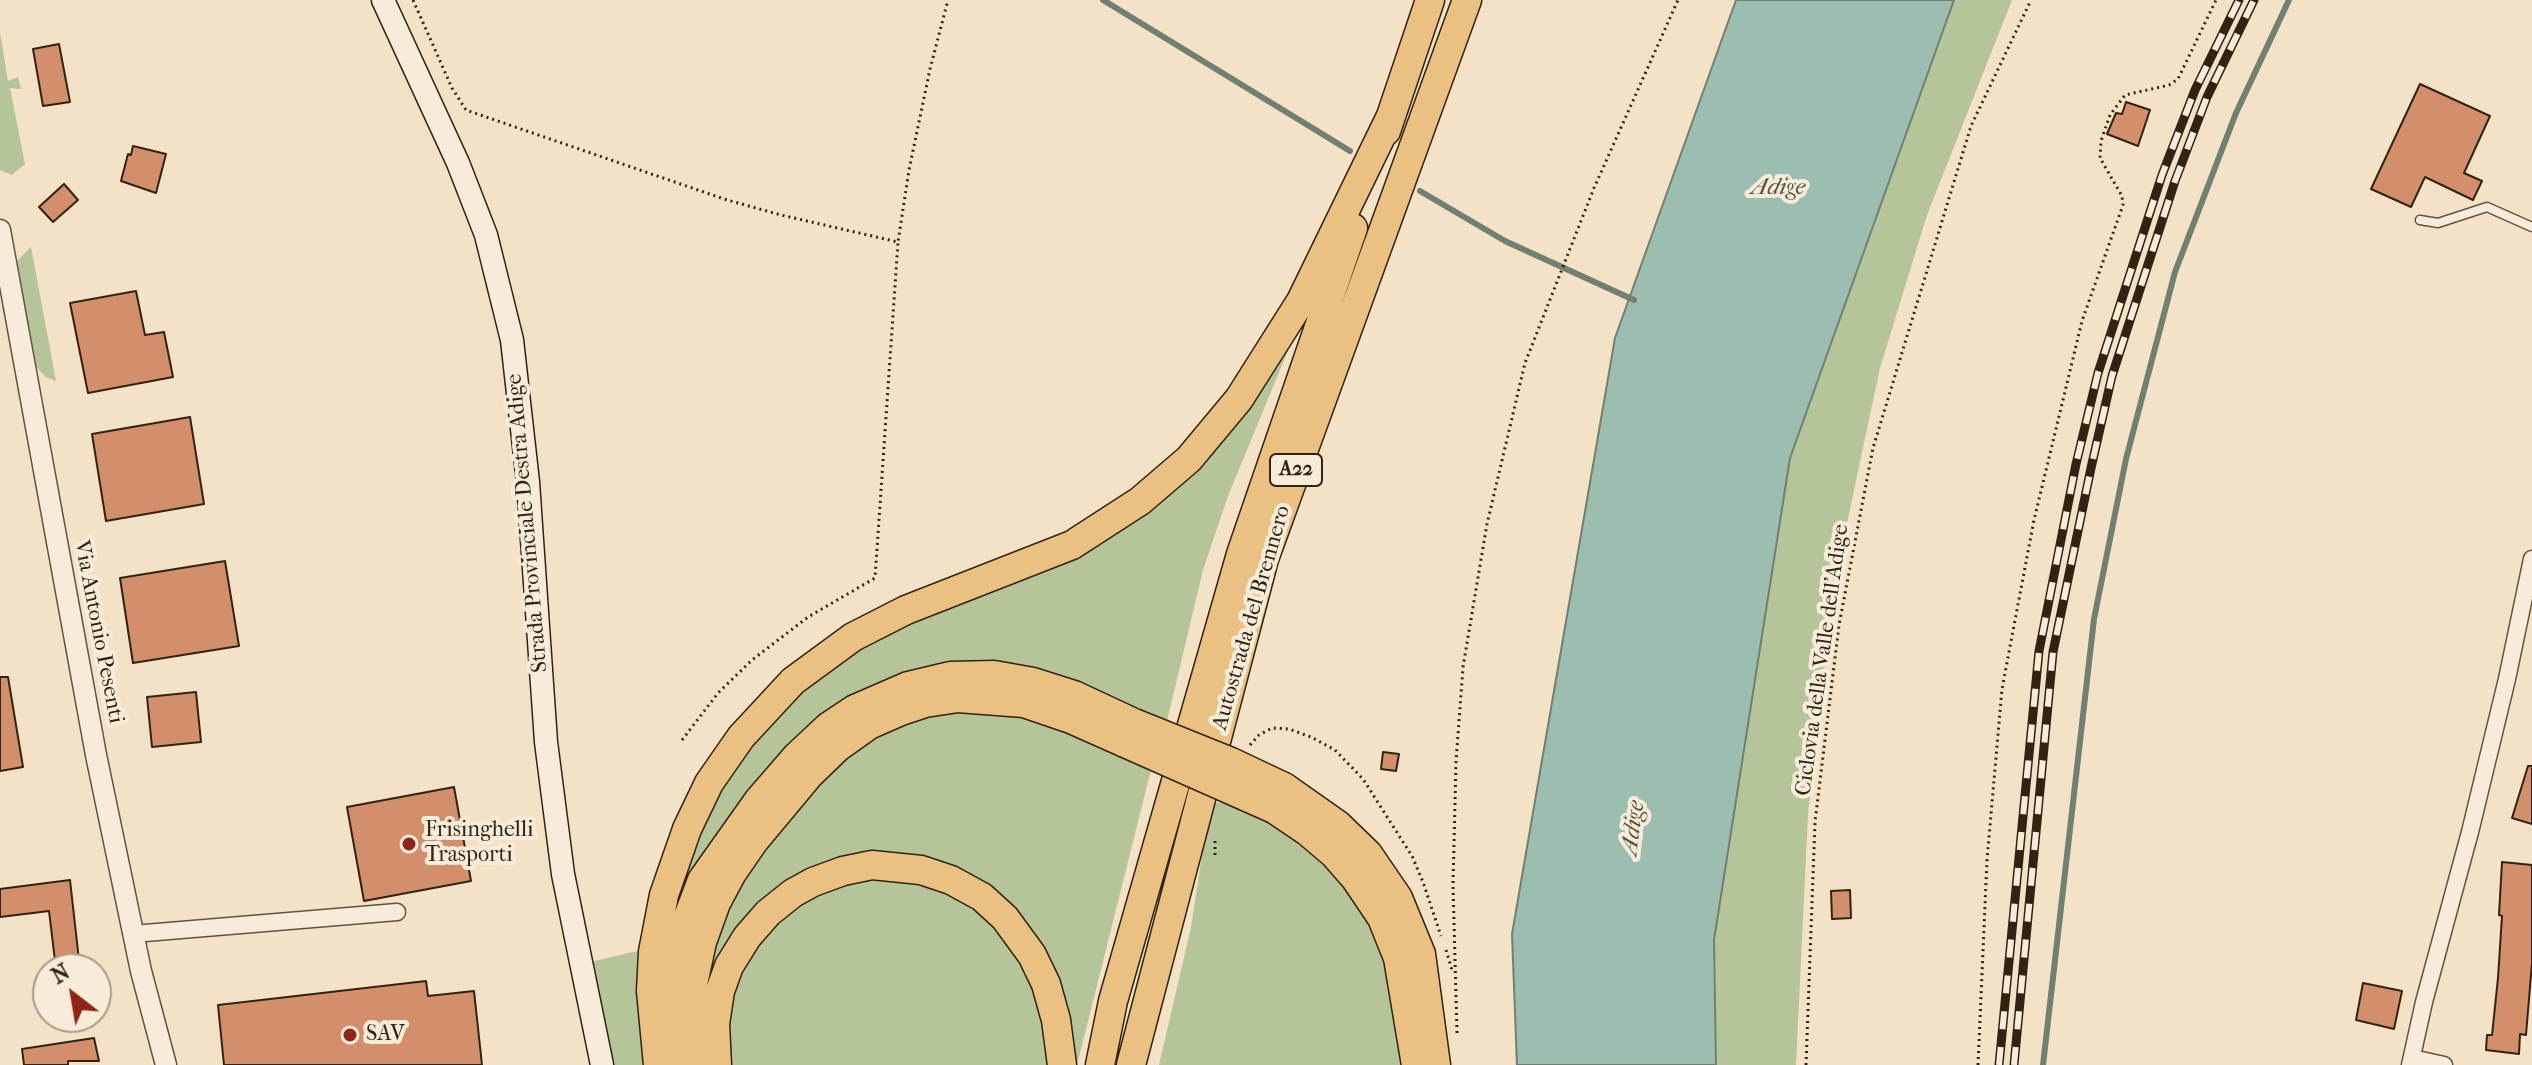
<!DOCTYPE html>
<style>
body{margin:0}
#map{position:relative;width:2532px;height:1065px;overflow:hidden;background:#f3e2c5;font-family:"IM FELL French Canon",serif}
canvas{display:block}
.north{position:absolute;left:32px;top:953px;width:80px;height:80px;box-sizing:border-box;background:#f7ecd9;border:2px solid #a89c89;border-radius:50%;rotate:329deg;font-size:22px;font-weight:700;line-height:32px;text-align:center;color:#312312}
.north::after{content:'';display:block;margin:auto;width:28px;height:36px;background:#8f2418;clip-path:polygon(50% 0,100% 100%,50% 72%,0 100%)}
</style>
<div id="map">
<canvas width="2532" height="1065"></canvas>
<div class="north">N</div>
</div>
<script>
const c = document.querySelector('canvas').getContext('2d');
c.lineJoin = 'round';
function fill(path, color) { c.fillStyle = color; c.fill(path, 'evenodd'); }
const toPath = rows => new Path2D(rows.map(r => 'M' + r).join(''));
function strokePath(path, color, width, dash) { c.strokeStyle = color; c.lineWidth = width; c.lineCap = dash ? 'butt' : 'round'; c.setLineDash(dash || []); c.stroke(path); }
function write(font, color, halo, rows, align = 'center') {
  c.font = font + ' "IM FELL French Canon",serif'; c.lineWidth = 8; c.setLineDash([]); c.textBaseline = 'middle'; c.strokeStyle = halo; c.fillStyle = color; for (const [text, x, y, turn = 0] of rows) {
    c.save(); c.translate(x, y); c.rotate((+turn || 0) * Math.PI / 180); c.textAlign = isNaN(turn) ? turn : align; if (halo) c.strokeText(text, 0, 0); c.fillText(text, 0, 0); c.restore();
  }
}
const green = toPath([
 [1954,0,2012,0,1927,215,1880,368,1834,584,1808,814,1796,1065,1716,1065,1714,940,1790,458],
 [0,33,8,81,18,77,21,89,10,88,25,164,12,175,0,170],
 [31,247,56,381,46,377,36,367,18,271,18,260],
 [1296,331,1228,496,1203,570,1167,721,1116,702,894,677,660,978,687,849,753,735,843,652,1094,541],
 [959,708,1035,718,1152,766,1077,1065,1071,1065,1065,1018,973,879,803,876,700,1033,700,993,734,888,834,764,889,726],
 [1235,800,1294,832,1330,863,1378,935,1394,981,1403,1065,1159,1065,1191,927,1210,804],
 [879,876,929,884,978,910,1000,931,1031,978,1045,1024,1050,1065,730,1065,725,1024,737,977,775,921,823,890],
 [646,949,650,1065,614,1065,590,962]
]);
const water = toPath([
 [1736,0,1954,0,1790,458,1714,940,1716,1065,1517,1065,1512,934,1615,338,1736,0]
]);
const stream = toPath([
 [1103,0,1350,151],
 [1420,191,1505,241,1634,300],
 [2043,1065,2094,619,2126,459,2175,272,2236,113,2289,0]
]);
const building = toPath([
 [59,44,70,102,43,106,33,49,59,44],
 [2420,84,2490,116,2464,173,2482,181,2473,200,2425,177,2411,207,2371,189,2420,84],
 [2126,102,2150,110,2138,146,2107,134,2116,113,2122,114,2126,102],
 [133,146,166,154,156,193,121,181,128,154,131,155,133,146],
 [64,184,78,200,53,222,39,207,64,184],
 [136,291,145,335,164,332,173,377,88,393,70,303,136,291],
 [190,417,204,504,106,521,92,434,190,417],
 [225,561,239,646,133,663,120,578,225,561],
 [0,677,8,677,23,767,0,771,0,677],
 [196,692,201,742,152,747,147,697,196,692],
 [1383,752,1399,754,1396,771,1381,769,1383,752],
 [2528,766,2532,766,2532,824,2512,818,2528,766],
 [454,787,471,881,364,901,347,807,454,787],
 [2502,862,2532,865,2532,963,2526,1035,2520,1034,2519,1054,2486,1050,2487,1035,2492,1035,2498,978,2502,916,2499,915,2502,862],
 [70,880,80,969,56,969,49,911,0,917,0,889,70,880],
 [1850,890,1851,918,1832,919,1831,891,1850,890],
 [426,981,428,996,474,991,482,1065,224,1065,218,1005,426,981],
 [2363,983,2402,991,2394,1029,2356,1020,2363,983],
 [94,1038,99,1061,68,1061,68,1065,24,1065,22,1049,94,1038]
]);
const path = toPath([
 [413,0,452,88,466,110,724,199,781,215,898,242,909,170,930,69,948,0],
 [682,740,718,693,752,660,808,617,875,578,898,242],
 [1250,745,1259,735,1272,728,1289,729,1311,737,1335,750,1363,779,1412,856,1423,882,1441,936],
 [1215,841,1215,855],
 [1446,950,1452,970],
 [1457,1033,1453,885,1456,762,1463,667,1487,524,1525,363,1594,188,1678,0],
 [1806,1065,1815,822,1839,625,1873,448,1971,126,2031,0],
 [1978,1065,1987,860,2002,689,2034,520,2082,321,2123,205,2122,196,2100,158,2101,141,2110,115,2125,95,2169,85,2178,79,2216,0]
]);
const service = toPath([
 [2420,220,2438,223,2487,207,2532,227]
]);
const minor = toPath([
 [133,934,397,912],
 [2412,1058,2444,1065],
 [2410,1065,2424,1002,2470,832,2507,679,2532,559]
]);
const tertiary = toPath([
 [0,230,96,755,141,971,166,1065]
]);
const secondary = toPath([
 [383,0,458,163,486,235,512,340,528,482,546,742,563,874,602,1065]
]);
const motorway = toPath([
 [1386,131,1430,0],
 [1284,787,1338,825,1368,854,1398,898,1421,954,1436,1065],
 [1274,809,1308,832,1334,854,1355,878,1382,918,1398,958,1416,1065],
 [658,1065,651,991,653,952,664,895,687,829,709,783,741,737,793,681,853,637,906,610,1072,545,1140,501,1189,459,1239,399,1301,301,1391,116],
 [678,1065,672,1009,677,959,682,933,702,880,758,801,797,756,828,727,855,709,908,686,950,676,994,675,1033,682,1074,695,1134,723],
 [699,1065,692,1018,693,984,702,942,716,903,732,873,754,841,809,775,838,747,869,725,901,711,925,703,958,698,1024,703,1071,719,1125,743],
 [717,1065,715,1024,720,991,729,966,747,937,768,913,793,893,813,882,843,871,872,865,921,870,951,880,982,897,1005,918,1032,955,1046,984,1056,1020,1062,1065],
 [1100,1065,1113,1001,1241,554,1353,228],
 [1131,1065,1264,559,1467,0]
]);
const rail = toPath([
 [1999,1065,2039,651,2076,464,2098,373,2162,175,2195,90,2239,0],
 [2014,1065,2053,652,2091,468,2112,376,2175,181,2207,97,2254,0]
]);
const motorwayBridge = toPath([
 [1134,723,1231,762,1284,787],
 [1125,743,1274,809]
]);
const markers = [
 [409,844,8,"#8f2418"],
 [350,1035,8,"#8f2418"]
];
const shields = [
 [1296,470,52]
];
const shieldNames = [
 ["A22",1296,470]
];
const streetNames = [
 ["Strada Provinciale Destra Adige",528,523,-95],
 ["Autostrada del Brennero",1252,618,-74],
 ["Via Antonio Pesenti",98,632,79],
 ["Ciclovia della Valle dell'Adige",1823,660,-82]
];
const poiNames = [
 ["Frisinghelli",425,831],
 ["Trasporti",425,856],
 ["SAV",366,1035]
];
const waterNames = [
 ["Adige",1778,188],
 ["Adige",1634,828,-82]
];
fill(green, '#b5c499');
fill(water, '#9cbeb1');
strokePath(water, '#718071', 2);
strokePath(stream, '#718071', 6);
fill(building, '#d38e6c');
strokePath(building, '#312312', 2);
strokePath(service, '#62533f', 11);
strokePath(minor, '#62533f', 19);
strokePath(tertiary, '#62533f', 23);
strokePath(secondary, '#312312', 25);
strokePath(motorway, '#312312', 31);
strokePath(path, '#312312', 3, [2, 4]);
strokePath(service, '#f7ecd9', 8);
strokePath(minor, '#f7ecd9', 16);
strokePath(tertiary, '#f7ecd9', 20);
strokePath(secondary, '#f7ecd9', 22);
strokePath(motorway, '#eac182', 28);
strokePath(rail, '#312312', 9);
strokePath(rail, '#f7ecd9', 6, [18]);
strokePath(motorwayBridge, '#312312', 31, []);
strokePath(motorwayBridge, '#eac182', 28);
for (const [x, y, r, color] of markers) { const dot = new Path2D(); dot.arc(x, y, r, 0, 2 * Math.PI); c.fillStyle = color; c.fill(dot); strokePath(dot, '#f7ecd9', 3); }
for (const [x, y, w] of shields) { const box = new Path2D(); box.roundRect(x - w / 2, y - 16, w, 32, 6); c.fillStyle = '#f7ecd9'; c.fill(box); strokePath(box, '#312312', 2); }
write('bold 20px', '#312312', null, shieldNames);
write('22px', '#312312', '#f7ecd9', streetNames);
write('22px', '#312312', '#f7ecd9', poiNames, 'left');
write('italic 24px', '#515242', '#f7ecd9', waterNames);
</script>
